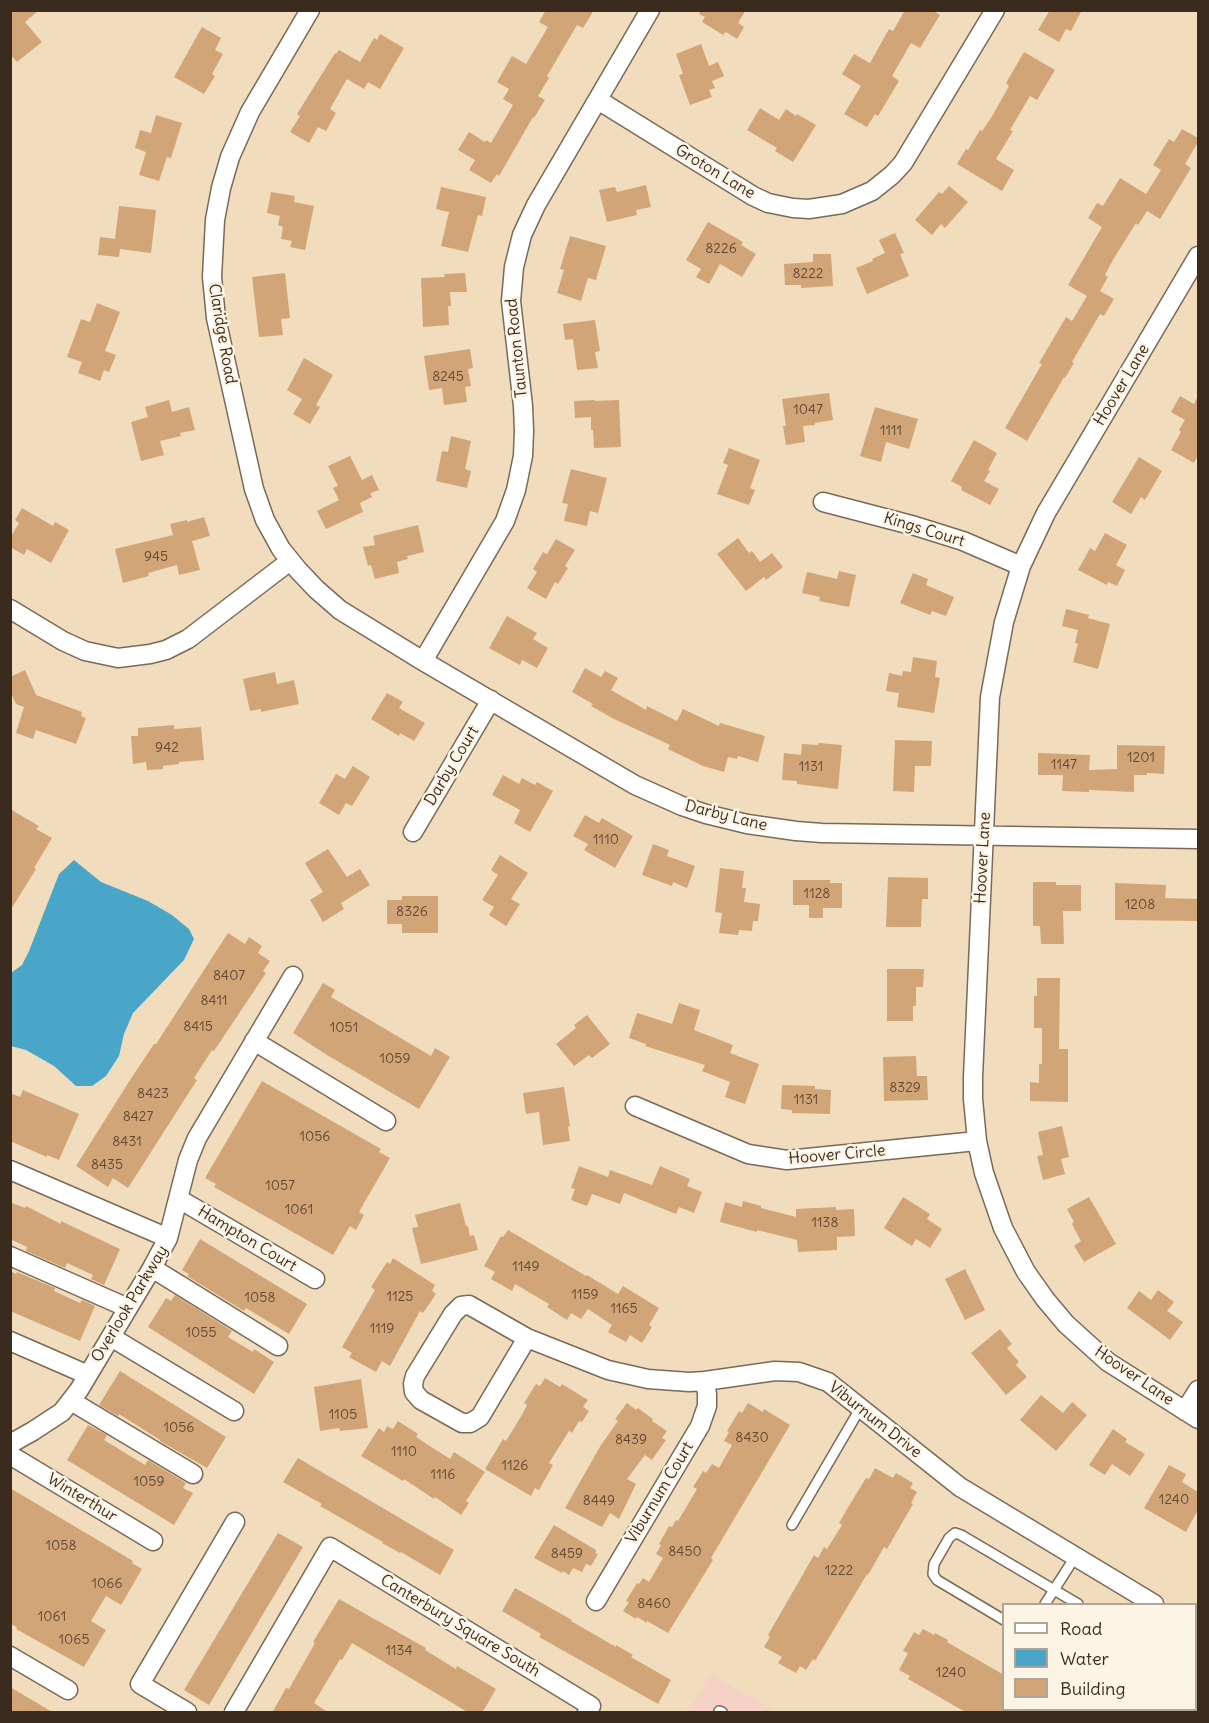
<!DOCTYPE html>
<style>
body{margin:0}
#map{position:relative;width:1209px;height:1723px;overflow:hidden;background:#f1ddbd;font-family:Delius,sans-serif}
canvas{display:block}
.frame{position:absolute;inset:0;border:12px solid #3b2a1e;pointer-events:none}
.legend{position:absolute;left:1002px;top:1603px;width:195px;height:108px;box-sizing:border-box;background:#fcf5e5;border:2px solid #afa495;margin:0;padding:8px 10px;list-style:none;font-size:18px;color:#3b2a1e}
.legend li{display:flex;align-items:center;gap:12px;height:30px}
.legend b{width:30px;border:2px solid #afa495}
</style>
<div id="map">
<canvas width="1209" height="1723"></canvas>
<div class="frame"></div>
<ul class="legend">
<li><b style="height:8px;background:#fff"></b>Road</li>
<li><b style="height:16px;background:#49a6c8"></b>Water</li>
<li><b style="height:16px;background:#d2a578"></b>Building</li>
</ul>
</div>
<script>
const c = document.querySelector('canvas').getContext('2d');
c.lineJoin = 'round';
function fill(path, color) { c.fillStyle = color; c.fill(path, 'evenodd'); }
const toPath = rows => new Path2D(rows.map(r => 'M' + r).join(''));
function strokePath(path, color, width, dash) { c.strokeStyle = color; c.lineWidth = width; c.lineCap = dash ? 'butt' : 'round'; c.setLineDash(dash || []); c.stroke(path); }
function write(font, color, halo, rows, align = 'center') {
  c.font = font + ' Delius,sans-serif'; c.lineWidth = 5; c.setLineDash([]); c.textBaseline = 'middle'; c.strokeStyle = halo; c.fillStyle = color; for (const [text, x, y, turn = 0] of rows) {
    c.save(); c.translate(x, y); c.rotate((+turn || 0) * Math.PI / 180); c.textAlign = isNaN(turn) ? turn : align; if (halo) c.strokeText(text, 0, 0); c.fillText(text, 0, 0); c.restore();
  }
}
const built = toPath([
 [711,1674,776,1712,688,1712]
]);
const water = toPath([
 [74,860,101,882,148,901,172,915,189,929,194,939,184,960,133,1013,124,1034,119,1056,106,1076,92,1086,76,1086,54,1066,26,1050,11,1046,11,973,22,965,29,951,59,874]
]);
const building = toPath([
 [10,10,39,10,25,22,42,42,17,62,10,54],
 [546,10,594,10,583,28,577,25,547,76,549,78,538,96,545,100,534,118,533,117,499,176,497,174,491,183,469,170,475,160,458,150,469,132,485,142,486,140,491,143,513,105,503,99,509,89,497,82,512,56,526,64,548,27,539,22],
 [701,10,746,10,738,23,744,27,737,39,726,32,723,35,702,22,705,17,699,14],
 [905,10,932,10,940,15,920,48,911,43,892,76,899,81,878,116,875,114,867,127,844,114,861,86,842,74,854,54,870,63,889,29,893,31],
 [1050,10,1082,10,1071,31,1066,29,1059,42,1038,30],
 [202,27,221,38,215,50,223,54,212,74,215,76,204,94,174,77],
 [380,34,404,48,380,89,368,82,364,89,347,79,330,109,336,113,326,131,318,127,309,143,290,132,300,116,297,114,335,53,336,54,339,50,360,62,374,38,377,40],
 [701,44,709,66,718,62,724,76,712,81,715,88,709,90,712,97,690,105,679,75,683,74,676,54],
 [1024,52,1055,70,1037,100,1030,96,1010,130,1013,131,996,159,1014,170,1002,191,957,164,966,149,968,150,980,130,982,131,991,118,1009,86,1006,83],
 [760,108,779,120,786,109,796,116,797,114,816,125,793,162,775,151,777,148,747,130],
 [156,115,182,123,171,158,167,157,159,181,139,175,146,152,135,148,140,130,151,133],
 [1182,129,1198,138,1198,142,1185,164,1191,168,1160,219,1147,211,1138,225,1136,223,1114,258,1105,275,1108,277,1100,291,1114,299,1104,316,1100,314,1072,362,1074,363,1065,378,1064,377,1027,441,1005,428,1042,364,1039,363,1066,317,1072,321,1087,296,1068,285,1102,227,1088,218,1097,203,1103,206,1120,178,1146,194,1161,170,1153,165,1169,139,1174,142],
 [646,185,651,207,636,210,637,215,607,222,599,190,615,187,617,192],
 [949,186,968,202,945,228,941,224,932,235,915,220,939,192,942,194],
 [441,187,486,197,482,216,478,215,468,252,441,246,449,212,436,209],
 [271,192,295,196,294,202,314,206,305,250,290,247,292,241,281,239,283,227,278,225,280,216,267,213],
 [119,206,156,210,151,253,120,249,119,257,98,255,100,237,115,239],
 [708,222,743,242,741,245,756,254,742,277,720,264,709,284,696,277,701,269,686,260],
 [895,233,904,253,900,254,909,276,867,294,856,268,873,261,872,259,885,253,879,240],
 [570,236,606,246,596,280,588,278,581,301,557,293,564,270,560,269],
 [813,254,831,254,833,286,801,288,801,285,785,285,784,264,813,262],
 [285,273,290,318,281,319,283,335,259,337,252,277],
 [465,273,467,292,450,292,451,306,448,306,449,325,423,327,421,278,445,277,444,274],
 [97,303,120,312,105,351,116,355,109,372,104,370,100,381,78,373,82,362,67,357,81,319,90,322],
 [595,320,600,351,595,352,598,368,577,370,573,339,565,340,563,324],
 [470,349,473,368,468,369,471,386,465,387,467,402,444,405,442,388,429,390,424,356],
 [304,358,333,375,316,405,320,407,310,424,293,414,302,399,287,390],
 [829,393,833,420,815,423,815,425,803,426,805,442,786,445,783,426,786,426,782,399],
 [1180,396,1194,404,1198,396,1198,455,1194,463,1171,450,1181,432,1179,430,1185,420,1171,412],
 [169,400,172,412,189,407,195,430,180,433,181,436,160,441,164,455,141,461,131,422,148,417,145,407],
 [595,400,595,401,619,400,621,447,594,448,593,430,591,430,591,417,575,418,574,401],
 [875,407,918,419,909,449,886,442,881,462,860,456],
 [451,436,471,441,465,469,471,471,467,488,436,481,442,451,448,452],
 [974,440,997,453,988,470,990,471,984,481,999,489,990,505,961,490,962,487,951,481],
 [729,448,760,460,750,488,755,490,749,505,717,494,728,465,723,463],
 [350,456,362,480,372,475,379,490,370,493,372,497,360,503,363,512,326,529,317,511,339,500,333,488,338,486,328,466],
 [1139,457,1162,471,1145,500,1141,497,1131,514,1112,502],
 [571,469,607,478,598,513,590,511,587,526,564,521,568,504,562,503],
 [22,508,53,526,55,522,69,530,51,563,27,549,24,555,10,547,10,538,19,523,15,520],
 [204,517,210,536,192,541,200,570,179,575,177,565,148,573,149,576,123,583,115,549,173,535,170,524,187,520,187,522],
 [418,525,424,552,407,556,408,559,397,562,399,573,375,579,371,565,368,566,363,547,375,545,373,536],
 [1105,533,1127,545,1116,565,1125,570,1117,586,1108,582,1107,585,1078,570,1090,548,1095,551],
 [738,538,749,553,752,551,760,562,772,553,783,567,766,580,764,577,746,591,717,554],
 [556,539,575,550,565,566,568,568,558,584,555,582,546,599,527,588,537,572,533,569,543,552,547,554],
 [839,571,856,575,849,607,819,601,820,597,802,593,807,572,837,579],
 [913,573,928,579,926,585,954,597,946,616,932,611,930,615,900,603],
 [1066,609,1089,615,1088,618,1110,624,1098,669,1073,662,1078,644,1075,643,1078,630,1062,626],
 [507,616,537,633,533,639,548,648,537,668,522,660,520,665,489,648],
 [913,657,937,661,935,677,940,678,934,713,897,707,899,693,886,691,889,673,902,676,903,671,911,672],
 [585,668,601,677,605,671,618,678,611,690,646,710,647,706,677,721,683,709,719,726,720,723,765,736,758,762,738,756,737,759,728,757,724,772,703,766,668,749,670,745,614,719,591,706,593,704,572,692],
 [25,670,36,695,82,712,81,716,86,718,76,744,36,730,33,739,16,733,24,707,16,704,10,691,10,677],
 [275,672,277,684,294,680,299,704,261,712,261,709,250,711,243,679],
 [387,693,403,702,399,708,425,723,414,741,400,733,399,736,371,719],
 [174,725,174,729,201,727,204,760,179,762,179,764,163,766,163,769,147,770,146,762,133,764,131,736,138,736,138,728],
 [895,740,932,741,931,766,915,766,914,792,893,791],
 [819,743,842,745,838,789,797,784,797,781,782,780,784,753,801,755,802,744,818,745],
 [1117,745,1165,746,1164,774,1147,773,1147,775,1134,775,1134,792,1089,790,1089,792,1062,791,1063,775,1038,775,1038,753,1090,755,1089,770,1117,769],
 [353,766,370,777,352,806,346,803,339,815,319,803,336,774,345,779],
 [503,775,519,784,522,778,535,785,537,782,553,791,530,832,514,823,520,810,492,795],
 [10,809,39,826,36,829,52,838,34,868,36,869,10,911],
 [585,815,599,823,602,818,633,836,615,868,584,850,588,844,573,836],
 [653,844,669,850,667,856,695,866,687,888,673,882,672,886,642,875],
 [328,849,347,877,360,869,370,885,341,903,344,909,323,922,310,900,323,892,305,863],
 [500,855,528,873,511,899,520,904,506,926,489,915,494,907,482,900,498,875,491,870],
 [720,868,744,871,742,888,746,888,744,902,760,904,758,921,753,921,752,931,739,930,738,935,719,933,722,913,715,912],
 [888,877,928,878,928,899,922,899,921,927,886,927],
 [793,880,830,880,830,883,842,883,842,908,823,908,823,918,809,918,809,905,793,905],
 [1033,882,1056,882,1056,885,1081,885,1081,911,1063,911,1064,944,1041,944,1040,926,1033,926],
 [1115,883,1166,885,1165,898,1198,899,1198,921,1115,920],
 [402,896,438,896,438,933,402,933,402,924,387,924,387,900,402,900],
 [228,933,245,944,249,937,262,946,258,953,270,961,263,971,266,973,214,1051,212,1050,194,1078,197,1080,128,1188,113,1178,108,1187,76,1166,130,1080,154,1044,156,1044],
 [887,969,924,969,923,987,916,987,916,1006,913,1006,913,1021,887,1021],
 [1037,978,1060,978,1059,1049,1068,1049,1068,1102,1030,1101,1030,1082,1039,1083,1039,1064,1042,1064,1042,1028,1034,1028,1034,996,1037,996],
 [323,983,335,990,331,997,431,1056,435,1048,450,1057,419,1109,327,1055,293,1033],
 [679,1003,700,1010,694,1030,733,1045,730,1053,759,1064,745,1104,725,1097,730,1082,702,1071,705,1065,645,1046,646,1044,629,1038,637,1013,672,1024],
 [587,1015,610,1044,592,1058,589,1055,574,1066,556,1044,576,1028,574,1025],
 [916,1056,917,1076,927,1076,928,1100,884,1101,883,1057],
 [262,1081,381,1149,379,1152,390,1158,359,1212,364,1215,356,1230,350,1226,333,1255,214,1187,216,1184,205,1178],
 [782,1085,815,1086,815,1089,831,1090,830,1114,792,1113,792,1110,781,1109],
 [564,1087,570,1126,568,1127,570,1141,543,1145,539,1112,526,1114,523,1093],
 [23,1090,79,1114,59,1160,47,1155,47,1157,10,1141,10,1093,20,1097],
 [1062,1126,1069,1157,1061,1159,1065,1174,1043,1180,1037,1156,1043,1155,1038,1132],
 [579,1166,608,1177,610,1170,652,1185,660,1166,690,1179,687,1186,702,1192,694,1213,679,1207,676,1214,624,1193,620,1204,592,1194,587,1206,571,1200,575,1189,571,1188],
 [903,1197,930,1214,927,1219,942,1229,930,1248,916,1239,912,1246,884,1228],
 [1089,1197,1116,1244,1084,1262,1074,1246,1081,1241,1072,1224,1074,1222,1067,1209],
 [743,1201,761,1206,761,1208,796,1217,796,1209,836,1207,836,1210,854,1209,855,1236,837,1237,837,1250,798,1252,797,1240,757,1230,757,1232,720,1222,725,1202,742,1207],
 [10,1202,25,1208,26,1206,61,1224,61,1221,120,1249,104,1285,91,1279,93,1275,67,1263,65,1268,26,1251,27,1247,10,1239],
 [460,1203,466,1226,468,1226,470,1236,474,1235,478,1250,421,1264,412,1228,418,1227,415,1215],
 [508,1230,586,1276,587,1275,618,1294,623,1286,659,1308,649,1325,652,1327,642,1343,630,1335,626,1342,608,1332,612,1325,588,1309,581,1319,571,1313,567,1320,547,1307,549,1304,515,1284,512,1291,491,1279,495,1272,484,1266,501,1236,503,1237],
 [200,1239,307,1304,289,1334,246,1308,244,1311,187,1276,189,1274,182,1270],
 [393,1258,435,1285,432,1291,436,1294,423,1313,420,1311,390,1366,382,1361,376,1372,349,1357,352,1353,342,1347,375,1290,371,1287,387,1262,390,1264],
 [965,1269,985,1310,965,1320,945,1279],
 [10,1271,16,1274,17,1272,55,1288,54,1291,80,1303,82,1300,95,1306,80,1341,10,1311],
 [1158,1290,1174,1302,1167,1311,1183,1322,1170,1340,1127,1308,1139,1291,1151,1300],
 [175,1295,232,1331,228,1337,253,1352,254,1349,274,1362,254,1394,148,1327,166,1298,171,1301],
 [1000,1329,1012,1344,1007,1348,1019,1362,1016,1365,1027,1377,1006,1395,971,1353],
 [120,1371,226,1437,207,1468,160,1441,160,1440,119,1414,118,1416,99,1405],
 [545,1378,560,1387,562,1384,588,1400,583,1407,589,1411,582,1422,579,1421,572,1433,569,1431,549,1463,553,1465,539,1490,535,1488,531,1496,485,1469,503,1439,506,1441,523,1413,527,1405,524,1403,536,1384,540,1386],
 [361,1379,368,1428,340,1431,339,1428,320,1431,314,1387],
 [1041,1395,1063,1413,1072,1402,1087,1415,1056,1451,1020,1420],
 [627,1403,636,1410,638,1408,653,1419,652,1421,667,1431,662,1438,666,1440,652,1460,645,1455,627,1479,636,1484,619,1519,610,1513,602,1527,565,1508,601,1445,618,1421,615,1419],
 [748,1403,763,1412,764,1409,790,1425,711,1558,713,1560,668,1633,647,1621,647,1623,637,1617,636,1619,623,1611,629,1602,626,1601,637,1583,639,1584,643,1578,649,1582,663,1558,656,1554,661,1545,659,1544,669,1526,672,1527,676,1520,678,1521,697,1489,693,1487,703,1471,706,1473,712,1464,719,1468,732,1445,724,1441,729,1432,727,1431,739,1411,742,1413],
 [398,1421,418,1434,416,1437,450,1459,454,1452,485,1472,466,1501,469,1503,461,1515,435,1497,434,1499,404,1479,403,1481,361,1456,379,1428,384,1432,387,1426,393,1429],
 [88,1425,107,1435,104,1440,145,1465,148,1460,186,1483,183,1488,193,1493,174,1525,67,1460],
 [1113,1429,1127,1439,1125,1442,1145,1454,1130,1476,1112,1464,1105,1475,1089,1465],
 [298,1458,454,1550,440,1575,401,1552,400,1553,382,1543,383,1542,320,1506,322,1504,283,1482],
 [1169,1465,1186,1474,1182,1482,1198,1492,1198,1510,1186,1532,1144,1508],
 [875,1468,893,1478,896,1473,913,1483,910,1488,917,1492,911,1503,913,1504,887,1549,884,1547,868,1575,867,1574,815,1661,813,1659,806,1670,800,1666,796,1673,778,1663,782,1657,764,1647,770,1637,768,1635,814,1555,818,1558,824,1547,827,1549,842,1525,839,1523,847,1509,866,1478,869,1479],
 [10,1488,133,1561,132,1563,142,1569,121,1605,106,1596,91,1621,106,1630,84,1667,16,1629,17,1627,10,1624],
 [554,1525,596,1550,595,1553,598,1554,591,1566,586,1564,582,1572,573,1568,569,1575,563,1571,562,1573,534,1558],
 [278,1533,303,1547,209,1705,184,1690],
 [515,1588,572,1620,571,1621,616,1647,616,1645,633,1655,631,1657,671,1680,658,1704,539,1637,541,1634,502,1611],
 [339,1599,426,1648,425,1650,456,1669,457,1666,496,1689,482,1713,469,1713,352,1643,342,1660,340,1659,314,1703,329,1713,272,1713,286,1688,289,1689,315,1643,313,1642],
 [923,1629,934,1635,935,1633,948,1640,947,1642,1004,1675,1004,1713,967,1713,908,1679,910,1676,899,1670,908,1653,903,1651,914,1632,919,1635],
 [10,1687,54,1713,10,1713]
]);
const service = toPath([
 [792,1525,861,1407],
 [1045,1604,1075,1557],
 [1004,1620,942,1583,937,1580,933,1574,934,1564,949,1538,955,1533,961,1535,1078,1604],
 [719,1711,722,1712]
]);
const minor = toPath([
 [310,10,250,112,230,157,221,188,215,220,212,277,216,318,254,489,265,520,281,549,298,570,316,589,340,610,423,661,635,785,682,806,706,814,747,824,796,831,822,833,1198,839],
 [598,100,753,196,768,203,793,208,809,209,842,204,872,191,892,175,903,163,995,10],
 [1198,256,1046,513,1021,566,1004,622,990,697,973,1077,973,1099,977,1141,984,1173,1003,1228,1026,1272,1045,1299,1066,1324,1108,1362,1198,1419],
 [823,502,915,526,963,541,1021,566],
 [10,609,63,641,85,651,118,658,150,654,166,650,188,639,290,561],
 [423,661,505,521,516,490,523,456,524,431,523,406,511,301,514,267,522,235,536,205,650,10],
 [413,832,491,700],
 [254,1041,386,1121],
 [635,1106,748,1154,787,1160,977,1141],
 [10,1170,168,1238],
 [179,1199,315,1279],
 [10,1256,128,1308],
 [152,1268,278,1346],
 [469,1305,527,1338,480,1417,470,1423,462,1423,421,1400,414,1392,413,1384,415,1376,453,1314,461,1306,469,1305],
 [111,1337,234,1411],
 [527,1338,608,1370,648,1379,689,1382,705,1381,775,1371,799,1372,828,1382,960,1487,1154,1604],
 [10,1341,88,1375],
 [71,1401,193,1474],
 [1185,1411,1198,1390],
 [10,1444,33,1431,62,1412,79,1390,152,1268,168,1238,188,1160,197,1138,293,976],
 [10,1455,153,1541],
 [596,1601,700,1426,707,1406,707,1394,705,1381],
 [1196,1630,1198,1632],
 [10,1656,68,1690],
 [187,1712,140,1684,235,1522],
 [234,1712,330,1547,591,1706,587,1712]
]);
const numberNames = [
 ["8226",721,249],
 ["8222",808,274],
 ["8245",448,377],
 ["1047",808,410],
 ["1111",891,431],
 ["945",156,557],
 ["942",167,748],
 ["1201",1141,758],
 ["1147",1064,765],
 ["1131",811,767],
 ["1110",606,840],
 ["1128",817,894],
 ["1208",1140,905],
 ["8326",412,912],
 ["8407",229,976],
 ["8411",214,1001],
 ["8415",198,1027],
 ["1051",344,1028],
 ["1059",395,1059],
 ["8329",905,1088],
 ["8423",153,1094],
 ["1131",806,1100],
 ["8427",138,1117],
 ["1056",315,1137],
 ["8431",127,1142],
 ["8435",107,1165],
 ["1057",280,1186],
 ["1061",299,1210],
 ["1138",825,1223],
 ["1149",526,1267],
 ["1159",585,1295],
 ["1125",400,1297],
 ["1058",260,1298],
 ["1165",624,1309],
 ["1119",382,1329],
 ["1055",201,1333],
 ["1105",343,1415],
 ["1056",179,1428],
 ["8430",752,1438],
 ["8439",631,1440],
 ["1110",404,1452],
 ["1126",515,1466],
 ["1116",443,1475],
 ["1059",149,1482],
 ["1240",1174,1500],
 ["8449",599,1501],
 ["1058",61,1546],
 ["8450",685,1552],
 ["8459",567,1554],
 ["1222",839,1571],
 ["1066",107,1584],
 ["8460",654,1604],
 ["1061",52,1617],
 ["1065",74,1640],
 ["1134",399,1651],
 ["1240",951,1673]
];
const streetNames = [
 ["Groton Lane",715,172,31],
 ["Claridge Road",222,334,80],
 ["Taunton Road",517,348,-96],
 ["Hoover Lane",1122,385,-59],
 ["Kings Court",924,530,17],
 ["Darby Court",452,766,-59],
 ["Darby Lane",726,816,14],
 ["Hoover Lane",983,858,-87],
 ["Hoover Circle",837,1155,-5],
 ["Hampton Court",247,1239,31],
 ["Overlook Parkway",130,1304,-59],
 ["Hoover Lane",1134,1376,34],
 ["Viburnum Drive",875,1420,38],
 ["Viburnum Court",660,1493,-59],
 ["Winterthur",82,1498,31],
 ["Canterbury Square South",460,1626,31]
];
fill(built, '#f6d1c5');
fill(water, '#49a6c8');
fill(building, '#d2a578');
strokePath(service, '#7b6956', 12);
strokePath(minor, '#7b6956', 21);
strokePath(service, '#fff', 9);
strokePath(minor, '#fff', 18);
write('14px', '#614934', null, numberNames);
write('16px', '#3b2a1e', '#fcf5e5', streetNames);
</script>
